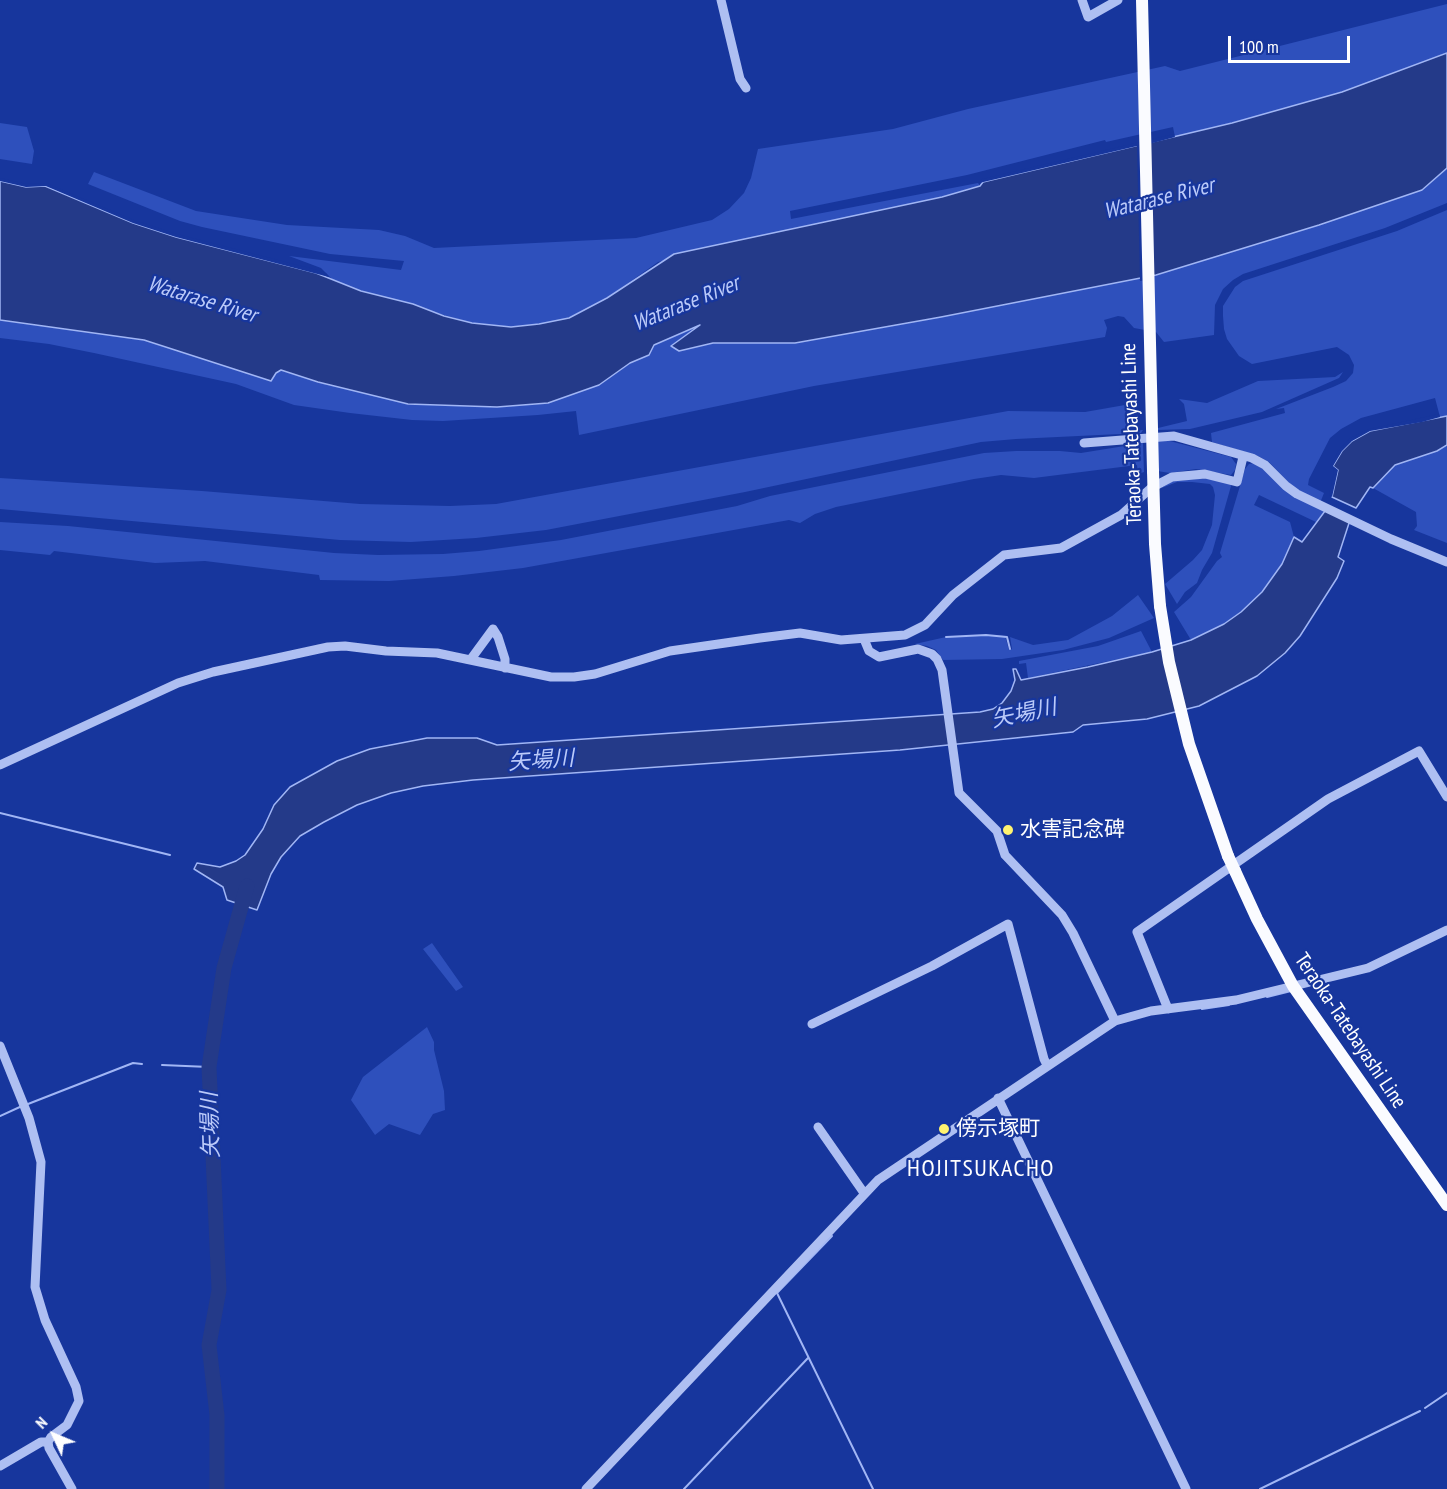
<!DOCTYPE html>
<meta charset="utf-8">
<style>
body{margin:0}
#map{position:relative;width:1447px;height:1489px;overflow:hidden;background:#17369d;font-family:"PT Sans Narrow",sans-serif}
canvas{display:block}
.north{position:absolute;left:24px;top:1405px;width:60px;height:60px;-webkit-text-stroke:4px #17369d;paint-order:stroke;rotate:314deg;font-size:16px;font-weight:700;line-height:24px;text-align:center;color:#fff}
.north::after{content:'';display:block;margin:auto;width:21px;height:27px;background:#fff;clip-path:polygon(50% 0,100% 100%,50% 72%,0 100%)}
.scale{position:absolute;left:1228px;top:36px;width:122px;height:27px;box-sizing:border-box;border:3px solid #fff;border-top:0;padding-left:8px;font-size:18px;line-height:21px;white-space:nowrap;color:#fff;-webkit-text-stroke:4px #17369d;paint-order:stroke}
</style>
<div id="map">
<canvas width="1447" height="1489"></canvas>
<div class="north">N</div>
<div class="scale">100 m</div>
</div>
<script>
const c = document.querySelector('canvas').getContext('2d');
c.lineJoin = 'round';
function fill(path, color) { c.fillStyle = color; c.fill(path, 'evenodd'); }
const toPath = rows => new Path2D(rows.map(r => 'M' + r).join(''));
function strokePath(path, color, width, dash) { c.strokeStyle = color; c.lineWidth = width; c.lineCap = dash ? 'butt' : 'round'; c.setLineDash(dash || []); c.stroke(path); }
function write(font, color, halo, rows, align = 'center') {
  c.font = font + ' "PT Sans Narrow","Noto Sans JP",sans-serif'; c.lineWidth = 4.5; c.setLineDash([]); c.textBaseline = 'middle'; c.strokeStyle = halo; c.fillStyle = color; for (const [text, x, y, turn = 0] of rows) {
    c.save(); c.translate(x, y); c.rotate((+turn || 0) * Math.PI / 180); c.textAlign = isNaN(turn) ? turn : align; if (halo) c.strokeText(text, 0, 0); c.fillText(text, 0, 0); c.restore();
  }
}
const green = toPath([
 [1447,4,1447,53,1342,92,1294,107,1175,137,1173,127,1106,142,1105,140,967,175,790,211,791,219,978,183,980,186,942,197,658,262,607,298,569,318,539,324,511,327,472,323,361,291,333,280,321,268,289,256,401,270,404,261,330,254,202,227,180,221,88,184,94,172,196,211,287,225,379,230,405,236,434,248,636,238,712,220,729,209,744,193,751,178,758,149,893,129,968,109,1165,66,1180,71],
 [0,123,27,127,34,151,32,164,0,159],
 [1447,168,1447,203,1385,228,1243,274,1233,280,1223,289,1215,305,1214,335,1164,342,1156,332,1134,328,1124,317,1118,316,1104,320,1107,328,1105,337,814,386,579,435,576,411,538,415,443,421,412,420,350,413,294,405,236,384,94,353,49,344,0,338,0,320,144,340,271,381,276,373,280,370,318,382,408,404,497,407,548,403,599,385,630,363,649,355,654,345,704,324,672,346,679,351,713,343,795,343,941,317,1156,275,1319,225,1422,190],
 [1447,210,1447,416,1440,417,1435,398,1361,418,1341,429,1330,438,1309,479,1308,485,1324,493,1320,503,1295,489,1269,462,1258,456,1212,442,1211,433,1285,413,1284,408,1276,409,1333,387,1346,381,1353,373,1354,365,1349,355,1337,347,1252,364,1239,356,1227,339,1224,329,1223,316,1223,306,1235,287,1243,281,1397,231],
 [1343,372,1339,378,1262,412,1190,429,1157,430,1158,428,1187,421,1184,404,1179,399,1207,403,1258,381,1335,377],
 [1125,405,1129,431,1143,430,1141,433,1016,439,981,442,745,492,546,530,476,538,411,542,340,540,0,509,0,478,202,491,360,504,450,506,496,504,1008,411,1085,412],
 [1159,440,1166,440,1231,457,1236,464,1235,470,1231,475,1196,469,1170,473,1157,471,1156,446],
 [1143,443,1144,472,1138,474,1137,465,1034,478,1001,475,974,479,836,507,815,514,800,523,789,520,523,568,454,576,389,581,320,580,319,575,205,561,155,563,54,551,50,555,0,550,0,522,68,526,334,553,378,555,443,554,479,551,561,540,737,506,770,496,984,453,1016,451,1060,451,1081,453],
 [1447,445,1447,543,1414,530,1417,526,1416,512,1373,488,1395,465,1437,451],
 [1254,463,1325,511,1316,522,1259,495,1254,505,1290,522,1294,537,1282,564,1262,592,1241,612,1224,624,1191,640,1174,612,1191,597,1217,561,1222,557,1220,553,1245,469,1249,464],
 [1210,478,1230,483,1231,486,1212,553,1202,570,1197,583,1185,592,1177,604,1165,584,1193,560,1202,550,1212,525,1215,495,1213,487,1210,484,1192,482,1177,482,1159,489,1173,481],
 [1138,595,1154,618,1109,638,1063,650,1002,659,943,660,936,650,927,646,915,644,946,637,986,635,1005,636,1009,650,1012,649,1010,637,1033,645,1068,640,1112,616],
 [1141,631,1152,652,1028,678,1026,663,1019,664,1019,661,1098,646],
 [432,943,463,987,456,991,423,949],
 [427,1027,434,1042,434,1050,444,1091,445,1110,433,1114,420,1135,389,1124,375,1135,351,1100,363,1077]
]);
const water = toPath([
 [1447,53,1447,168,1422,190,1319,225,1156,275,941,317,795,343,713,343,679,351,671,346,700,325,654,345,649,355,630,363,599,385,548,403,497,407,408,404,318,382,281,370,276,373,271,381,144,340,0,320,0,181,26,187,45,186,133,223,176,237,316,273,361,291,413,304,444,316,472,323,511,327,539,324,569,318,607,298,674,254,942,197,980,186,983,182,1232,123,1342,92,1447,53],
 [1447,416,1447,445,1437,451,1395,465,1373,488,1370,487,1356,508,1332,497,1338,470,1333,466,1342,451,1352,441,1370,431,1447,416],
 [1325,511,1351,517,1338,557,1344,561,1337,578,1300,636,1285,653,1257,676,1199,706,1147,719,1083,725,1073,732,900,750,473,780,423,786,391,793,357,805,324,822,300,836,281,857,271,874,257,910,227,900,223,887,194,869,197,863,220,867,236,861,245,855,263,829,274,805,290,787,337,761,370,749,427,738,477,738,497,745,980,712,993,709,1002,703,1011,691,1015,680,1013,669,1016,669,1021,680,1088,667,1152,652,1191,640,1224,624,1241,612,1262,592,1282,564,1294,537,1302,542,1325,511]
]);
const pier = toPath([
 [1174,134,1175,137,1149,144,1153,279,1140,281,1137,146,979,183,982,179],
 [0,178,26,184,46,183,134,220,177,234,317,270,326,273,329,277,176,237,133,223,46,186,26,187,0,181],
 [1439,414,1440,417,1422,422,1370,431,1352,441,1342,451,1333,466,1338,470,1332,497,1329,495,1334,471,1330,466,1339,450,1350,438,1369,429]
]);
const stream = toPath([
 [946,637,986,635,1007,637,1010,649],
 [0,813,170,855],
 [1267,997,1291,991],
 [1202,1009,1229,1005],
 [162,1065,209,1067],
 [28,1104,133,1063,142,1064],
 [0,1116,22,1106],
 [832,1236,777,1293,873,1489],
 [1425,1408,1447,1393],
 [684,1489,808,1358],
 [1260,1489,1420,1411]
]);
const river = toPath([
 [217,1489,217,1415,209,1345,219,1290,209,1067,224,968,247,886]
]);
const minor = toPath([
 [721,0,740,79,746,88],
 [1082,0,1088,17,1118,0],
 [1084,443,1174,436,1252,458,1265,465,1286,486,1297,494,1391,539,1447,562],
 [864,639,869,651,879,657,918,649,932,654,937,659,942,670,959,793,997,831,1005,855,1062,915,1073,933,1115,1021],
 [471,659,493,629,498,637,505,659,505,668],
 [0,765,178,683,213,672,328,647,345,646,386,651,437,653,551,677,574,677,595,674,670,651,760,638,800,633,841,640,905,635,925,625,953,595,1004,555,1061,548,1121,515,1151,488,1172,477,1205,474,1237,482,1243,457],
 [1168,1009,1137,932,1328,799,1419,751,1447,797],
 [812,1024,932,966,1008,924,1044,1059,1047,1065],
 [0,1046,29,1118,41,1162,35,1287,45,1320,76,1387,79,1401,67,1425,51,1437,48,1442,49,1448,72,1489],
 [998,1098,1186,1489],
 [818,1127,864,1193],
 [0,1466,41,1442,48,1442],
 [586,1489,878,1180,1115,1021,1151,1011,1236,1000,1368,968,1447,930]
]);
const major = toPath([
 [1142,0,1153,471],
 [1160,606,1169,662,1189,744,1228,856],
 [1235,871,1257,919,1293,986,1447,1205]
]);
const majorBridge = toPath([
 [1153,471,1155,544,1160,606],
 [1228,856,1235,871]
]);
const markers = [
 [1008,830,6,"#fff370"],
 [944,1129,6,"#fff370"]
];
const streetNames = [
 ["Teraoka-Tatebayashi Line",1132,434,-92],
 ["Teraoka-Tatebayashi Line",1350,1031,56]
];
const poiNames = [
 ["水害記念碑",1020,830],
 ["傍示塚町",956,1129]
];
const waterNames = [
 ["Watarase River",1159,199,-14],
 ["Watarase River",202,300,17],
 ["Watarase River",686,304,-22],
 ["矢場川",1024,714,-12],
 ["矢場川",541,761,-4],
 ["矢場川",211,1125,-92]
];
const quarterNames = [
 ["HOJITSUKACHO",981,1169]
];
fill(green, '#2e50bc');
fill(water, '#243a89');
strokePath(water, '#a1b6f5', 1.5);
fill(pier, '#17369d');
strokePath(stream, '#a1b6f5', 2);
strokePath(river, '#243a89', 15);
strokePath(minor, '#aebff2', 9);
strokePath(major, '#fafbff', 12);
strokePath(majorBridge, '#fafbff', 12);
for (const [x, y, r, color] of markers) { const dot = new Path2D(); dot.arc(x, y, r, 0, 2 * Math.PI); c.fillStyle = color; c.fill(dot); strokePath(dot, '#17369d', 2); }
write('21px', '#fff', '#17369d', streetNames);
write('21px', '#fff', '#17369d', poiNames, 'left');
write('italic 22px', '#bbcaf9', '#17369d', waterNames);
c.letterSpacing = '1.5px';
write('24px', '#fff', '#17369d', quarterNames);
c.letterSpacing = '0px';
</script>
